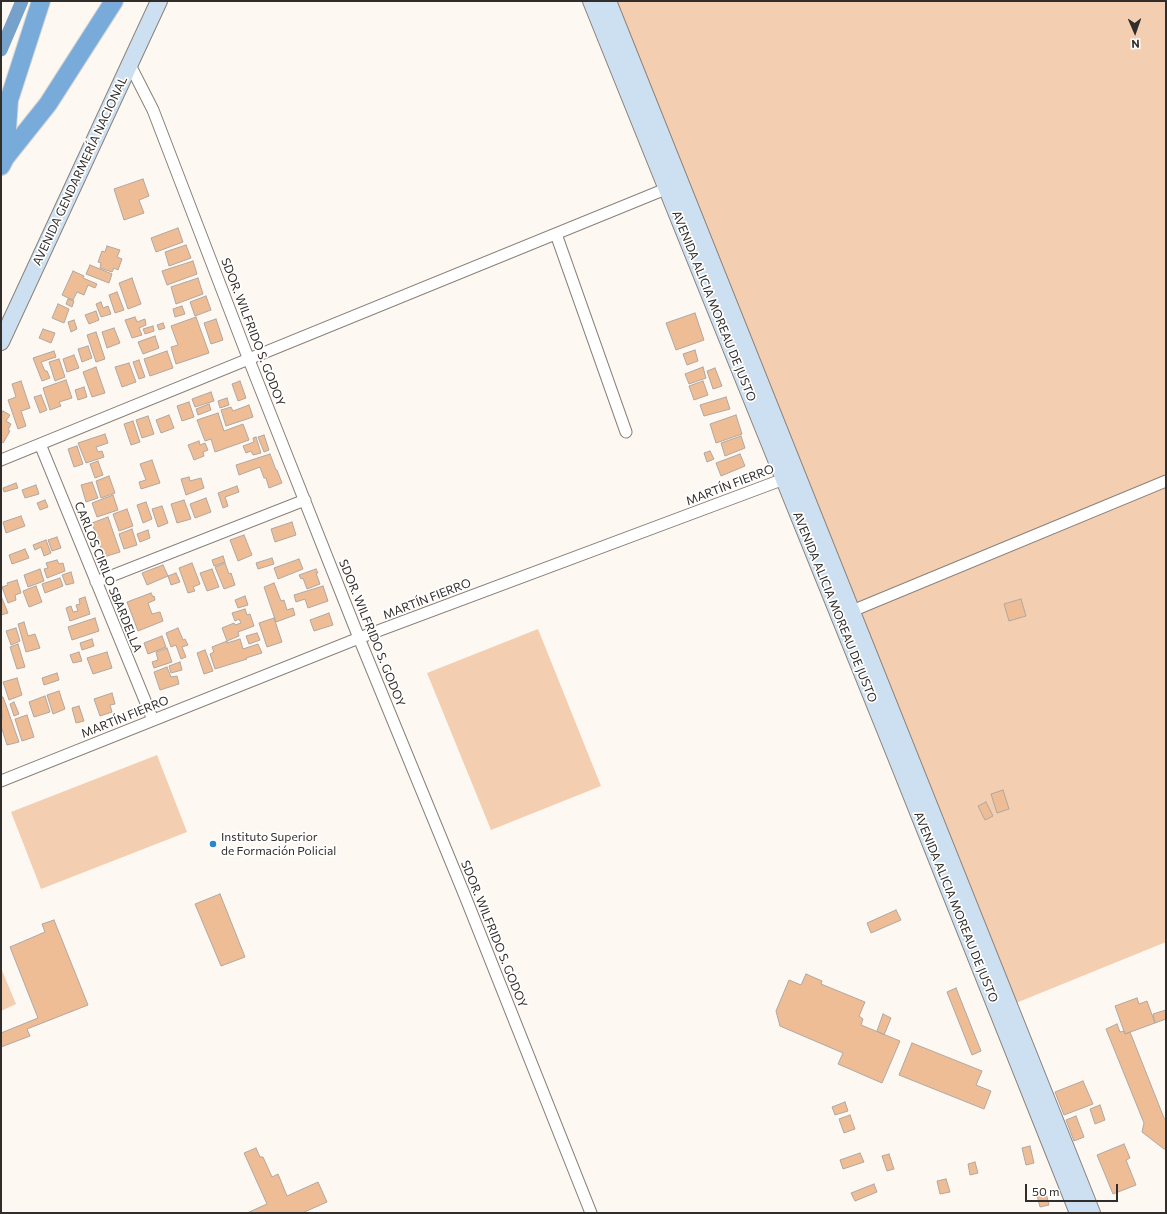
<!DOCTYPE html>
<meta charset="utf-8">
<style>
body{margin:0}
#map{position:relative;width:1167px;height:1214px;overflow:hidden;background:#fef8f3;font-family:Commissioner,sans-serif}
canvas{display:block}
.frame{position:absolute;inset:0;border:2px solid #312d2a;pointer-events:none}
.north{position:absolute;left:1115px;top:12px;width:40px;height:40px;-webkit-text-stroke:3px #fff;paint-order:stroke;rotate:178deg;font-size:11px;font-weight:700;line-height:16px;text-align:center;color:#312d2a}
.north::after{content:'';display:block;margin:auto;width:14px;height:18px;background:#312d2a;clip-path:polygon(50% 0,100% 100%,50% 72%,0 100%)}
.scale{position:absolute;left:1025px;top:1184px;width:93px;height:18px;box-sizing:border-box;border:2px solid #312d2a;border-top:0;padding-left:5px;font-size:12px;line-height:14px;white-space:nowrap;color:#312d2a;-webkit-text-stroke:3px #fff;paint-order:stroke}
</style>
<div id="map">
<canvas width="1167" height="1214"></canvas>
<div class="frame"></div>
<div class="north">N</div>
<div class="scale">50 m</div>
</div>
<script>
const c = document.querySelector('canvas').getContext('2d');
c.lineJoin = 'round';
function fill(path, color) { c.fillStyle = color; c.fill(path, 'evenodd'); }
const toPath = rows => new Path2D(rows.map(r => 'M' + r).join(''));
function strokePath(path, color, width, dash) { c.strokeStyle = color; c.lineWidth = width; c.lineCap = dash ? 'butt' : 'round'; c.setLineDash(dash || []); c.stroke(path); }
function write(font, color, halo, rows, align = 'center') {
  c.font = font + ' Commissioner,sans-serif'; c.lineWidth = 3.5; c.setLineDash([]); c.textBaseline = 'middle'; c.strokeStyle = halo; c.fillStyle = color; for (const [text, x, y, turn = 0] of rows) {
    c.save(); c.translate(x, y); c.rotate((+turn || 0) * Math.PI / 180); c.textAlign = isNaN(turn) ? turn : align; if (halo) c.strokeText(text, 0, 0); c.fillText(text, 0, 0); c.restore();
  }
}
const green = toPath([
 [608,1,1166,1,1166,942,1011,1005],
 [538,629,601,786,491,830,427,673],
 [157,755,187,832,41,889,11,812],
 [1,968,16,1004,1,1011]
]);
const canal = toPath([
 [1,50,22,1]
]);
const building = toPath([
 [143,179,149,196,139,200,144,213,124,220,114,189,143,179],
 [178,228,183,242,156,252,151,238,178,228],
 [186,245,191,258,169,266,165,252,186,245],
 [107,246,120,250,117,257,122,259,118,270,114,268,112,272,100,268,101,263,98,262,102,251,105,252,107,246],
 [193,261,197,274,167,285,162,271,193,261],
 [90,265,112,274,109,283,86,274,90,265],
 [73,271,84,276,83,278,97,284,95,288,88,285,84,295,77,292,73,300,62,295,73,271],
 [132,278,141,304,128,309,119,283,132,278],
 [198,278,203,294,176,304,171,287,198,278],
 [117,292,124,310,115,313,109,295,117,292],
 [206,296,211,310,195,316,190,302,206,296],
 [68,299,74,301,72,307,66,304,68,299],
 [101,302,103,308,108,306,111,314,101,317,96,304,101,302],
 [58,304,69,309,64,323,52,318,58,304],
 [182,306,185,314,175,317,173,309,182,306],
 [96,311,99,320,89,324,85,315,96,311],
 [695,313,704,340,676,350,666,323,695,313],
 [135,317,137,322,145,319,146,325,139,328,142,335,132,338,125,320,135,317],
 [196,317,209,353,176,364,171,347,178,345,171,326,196,317],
 [216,319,223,340,211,344,204,323,216,319],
 [74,320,77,329,71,332,68,322,74,320],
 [163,323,165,328,159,330,157,325,163,323],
 [153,326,154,331,145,334,143,329,153,326],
 [114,328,120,343,107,348,102,332,114,328],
 [43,329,55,333,51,343,39,338,43,329],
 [96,332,105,359,96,362,87,335,96,332],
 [155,336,159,348,143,354,138,342,155,336],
 [88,346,92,358,82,362,78,349,88,346],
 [695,350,698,361,687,365,683,354,695,350],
 [54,351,56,357,41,362,45,371,47,371,50,378,42,381,33,358,54,351],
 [167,351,173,368,150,376,144,359,167,351],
 [74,355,79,368,67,372,63,359,74,355],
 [59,359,65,377,55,381,49,362,59,359],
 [139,360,145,377,139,379,133,362,139,360],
 [129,363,136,382,122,387,115,367,129,363],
 [96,367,105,393,92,397,83,372,96,367],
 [703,367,706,378,689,384,685,374,703,367],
 [715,368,722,386,713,389,707,371,715,368],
 [66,380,72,398,59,402,61,406,50,410,43,388,66,380],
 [21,381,30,408,21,411,26,426,18,429,8,400,16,397,12,384,21,381],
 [240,381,246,398,238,401,232,384,240,381],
 [703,381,708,395,694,400,689,386,703,381],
 [84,387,87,397,78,400,75,390,84,387],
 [211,392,214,401,195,407,192,399,211,392],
 [41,395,47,410,40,413,34,397,41,395],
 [726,397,730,409,704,416,700,405,726,397],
 [227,398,229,405,220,408,218,401,227,398],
 [189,402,194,417,182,421,177,406,189,402],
 [209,404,211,410,198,415,196,409,209,404],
 [249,405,253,417,226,426,221,410,231,407,233,411,249,405],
 [3,411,10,415,6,421,11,424,8,430,10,431,3,443,1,441,1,414,3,411],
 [218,413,224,431,243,424,249,440,215,452,211,439,205,441,197,420,218,413],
 [169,415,174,428,161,433,156,420,169,415],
 [736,415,742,434,716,443,710,424,736,415],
 [148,416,154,434,142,438,136,420,148,416],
 [133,421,140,442,131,445,124,424,133,421],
 [105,434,108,443,96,447,98,452,102,451,104,457,86,463,78,443,105,434],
 [264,435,269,450,264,452,258,437,264,435],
 [741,436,745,448,725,456,721,443,741,436],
 [256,437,261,453,253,455,251,451,246,453,243,446,254,442,253,438,256,437],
 [199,441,200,445,205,443,208,450,203,452,204,456,194,460,188,445,199,441],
 [77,446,83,464,74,467,68,449,77,446],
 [710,451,714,459,707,462,704,453,710,451],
 [270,454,276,470,277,470,282,483,269,488,266,478,264,478,260,467,239,475,236,465,270,454],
 [740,454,745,466,721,476,716,463,740,454],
 [152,460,160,483,141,489,139,482,146,480,140,464,152,460],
 [98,461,103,475,95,478,90,464,98,461],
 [109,476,115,493,101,498,96,481,109,476],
 [189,477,190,481,201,478,204,488,186,495,181,479,189,477],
 [92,482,98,498,86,502,81,485,92,482],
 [16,483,18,488,4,492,3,488,16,483],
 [36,485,39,494,25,498,22,490,36,485],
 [237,486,239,492,225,497,228,506,223,508,218,493,237,486],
 [113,495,118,510,97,517,92,503,113,495],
 [206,498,211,512,195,518,190,504,206,498],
 [45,500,48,507,40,510,37,503,45,500],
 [184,500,191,519,177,523,171,504,184,500],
 [146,502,152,519,143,523,137,505,146,502],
 [162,506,168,523,158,527,152,509,162,506],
 [127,509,133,526,119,531,113,514,127,509],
 [21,516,25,526,6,533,3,522,21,516],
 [108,517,120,552,104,557,92,523,108,517],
 [292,522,296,535,275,542,271,529,292,522],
 [132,529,137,545,124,549,119,534,132,529],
 [148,530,150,538,140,542,137,534,148,530],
 [244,535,252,555,238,561,230,540,244,535],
 [57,537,61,548,52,551,48,540,57,537],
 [46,540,51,553,44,556,41,547,35,550,33,545,46,540],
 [25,549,29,558,12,564,9,555,25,549],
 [223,556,225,562,214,566,212,560,223,556],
 [272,558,274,564,258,569,256,563,272,558],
 [299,559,303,569,278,579,274,568,299,559],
 [57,560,59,564,63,563,65,571,47,578,44,569,48,568,46,563,57,560],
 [192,563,200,584,193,587,195,591,188,593,179,568,192,563],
 [225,563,229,574,231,573,235,585,224,589,215,567,225,563],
 [163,565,168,576,147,585,142,573,163,565],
 [40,569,44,581,28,587,24,575,40,569],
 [212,569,219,587,207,591,200,573,212,569],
 [316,569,318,573,316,573,320,584,307,589,303,578,301,579,299,575,316,569],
 [71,572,74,583,66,585,62,575,71,572],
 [176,573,180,582,171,585,168,576,176,573],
 [60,578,63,586,45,593,42,584,60,578],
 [17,580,21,593,15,595,16,600,8,603,2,587,8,585,7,583,17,580],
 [274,583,281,601,284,600,287,610,293,608,295,615,276,622,264,587,274,583],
 [36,586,42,602,29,607,23,591,36,586],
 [323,586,328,601,308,608,305,599,296,602,294,595,323,586],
 [151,593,153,597,154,596,155,600,148,603,152,614,160,612,163,621,138,631,127,602,151,593],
 [1,596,8,613,1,615,1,596],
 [245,596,248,605,238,608,235,600,245,596],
 [85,597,90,614,70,621,66,608,71,606,73,612,78,611,76,605,80,604,79,599,85,597],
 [1021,599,1026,616,1009,621,1004,604,1021,599],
 [245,609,247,615,250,614,254,626,238,632,239,636,227,641,222,628,234,623,235,625,241,623,239,619,235,621,232,613,245,609],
 [329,613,333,625,314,631,310,620,329,613],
 [95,618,99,631,72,640,68,627,95,618],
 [274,618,282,642,267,647,259,623,274,618],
 [24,622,28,636,35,634,40,648,26,652,18,624,24,622],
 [16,628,20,641,11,645,6,631,16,628],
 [178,628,183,640,185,639,188,645,182,647,186,657,181,659,176,645,171,647,166,633,178,628],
 [257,633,260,640,249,644,246,636,257,633],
 [162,636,166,647,148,654,144,643,162,636],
 [92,639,94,646,82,650,80,643,92,639],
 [240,639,243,649,258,644,262,653,246,658,247,659,215,669,210,654,214,652,212,647,227,641,227,643,240,639],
 [18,644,25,667,17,669,10,647,18,644],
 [167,648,172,662,154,668,152,662,158,660,156,652,167,648],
 [205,650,213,671,204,674,197,653,205,650],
 [79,652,82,661,73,663,70,655,79,652],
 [107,652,112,668,93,674,87,658,107,652],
 [180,662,182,670,171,673,169,666,180,662],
 [167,667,171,677,177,676,179,684,160,690,154,672,167,667],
 [57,673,59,680,44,685,42,678,57,673],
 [17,678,22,695,9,700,3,682,17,678],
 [59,691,65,709,53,714,47,695,59,691],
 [112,693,115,704,110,705,112,712,100,716,94,699,112,693],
 [45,696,50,712,34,717,29,702,45,696],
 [1,697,3,697,6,705,19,742,7,745,1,726,1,719,2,719,1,697],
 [14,702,19,714,14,716,10,704,14,702],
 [79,706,84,721,76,723,72,708,79,706],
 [27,715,34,737,22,741,15,719,27,715],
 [1003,790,1009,809,997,813,991,794,1003,790],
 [986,802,993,816,985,820,978,806,986,802],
 [220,894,245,957,221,966,195,904,220,894],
 [896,910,901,920,871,933,867,923,896,910],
 [54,920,88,1005,27,1029,30,1036,1,1047,1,1033,38,1018,10,947,45,932,42,924,54,920],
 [806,974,822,981,821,984,865,1002,859,1016,863,1019,861,1025,900,1041,882,1083,838,1064,843,1053,780,1026,776,1011,789,980,801,985,806,974],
 [956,988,981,1051,972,1055,947,992,956,988],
 [1137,998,1139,1004,1147,1001,1155,1023,1125,1034,1115,1006,1137,998],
 [1166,1010,1166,1019,1155,1023,1153,1014,1166,1010],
 [883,1014,891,1018,884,1035,877,1031,883,1014],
 [1117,1024,1120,1032,1124,1031,1125,1034,1130,1032,1164,1118,1166,1120,1166,1149,1164,1149,1142,1132,1144,1123,1106,1029,1117,1024],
 [912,1043,982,1071,976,1085,991,1091,984,1109,899,1075,912,1043],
 [1083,1081,1093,1104,1064,1115,1055,1092,1083,1081],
 [845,1102,848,1111,835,1115,832,1107,845,1102],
 [1100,1105,1105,1120,1095,1124,1090,1109,1100,1105],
 [850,1115,855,1129,844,1133,839,1119,850,1115],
 [1076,1116,1084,1137,1074,1141,1066,1120,1076,1116],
 [1124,1144,1130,1158,1126,1160,1136,1185,1113,1194,1097,1155,1124,1144],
 [1030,1146,1034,1163,1026,1165,1022,1148,1030,1146],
 [256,1148,260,1157,263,1157,272,1177,278,1174,287,1196,318,1182,327,1202,302,1213,247,1213,267,1204,244,1153,256,1148],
 [860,1153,864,1162,843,1169,840,1160,860,1153],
 [889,1154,894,1169,887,1171,882,1156,889,1154],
 [975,1162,978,1173,970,1175,968,1164,975,1162],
 [946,1179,950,1192,940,1194,937,1181,946,1179],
 [874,1184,877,1192,855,1201,851,1193,874,1184],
 [1046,1193,1049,1205,1040,1207,1037,1195,1046,1193]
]);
const minor = toPath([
 [129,63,153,110,249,360,359,638,465,896,591,1213],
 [556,234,626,432],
 [40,444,153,720],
 [1,460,673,186],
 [96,582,305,500],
 [852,611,1166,481],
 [1,781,359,638,784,479,789,476]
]);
const secondary = toPath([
 [591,1,898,762,1078,1213],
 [608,1,1092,1213],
 [1,342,159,1]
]);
const trunk = toPath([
 [5,158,9,100,41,1],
 [1,166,5,158,48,104,114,1]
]);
const markers = [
 [213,844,4,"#2984d1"]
];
const streetNames = [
 ["AVENIDA GENDARMERÍA NACIONAL",80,171,-65],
 ["AVENIDA ALICIA MOREAU DE JUSTO",714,306,68],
 ["SDOR. WILFRIDO S. GODOY",253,332,69],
 ["MARTÍN FIERRO",730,485,-21],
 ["CARLOS CIRILO SBARDELLA",108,577,68],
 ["MARTÍN FIERRO",427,599,-21],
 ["AVENIDA ALICIA MOREAU DE JUSTO",835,607,68],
 ["SDOR. WILFRIDO S. GODOY",372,633,68],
 ["MARTÍN FIERRO",125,717,-22],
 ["AVENIDA ALICIA MOREAU DE JUSTO",956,907,68],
 ["SDOR. WILFRIDO S. GODOY",494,934,68]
];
const poiNames = [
 ["Instituto Superior",221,837],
 ["de Formación Policial",221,851]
];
fill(green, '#f3ceb1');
strokePath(canal, '#76a1ca', 13);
fill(building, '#eebd96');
strokePath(building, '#b1a7a0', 1);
strokePath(minor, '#8a8079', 13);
strokePath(secondary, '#8a8079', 18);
strokePath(trunk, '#d6d5d4', 20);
strokePath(minor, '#fff', 11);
strokePath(secondary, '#cde0f1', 16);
strokePath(trunk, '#78abda', 18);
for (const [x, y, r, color] of markers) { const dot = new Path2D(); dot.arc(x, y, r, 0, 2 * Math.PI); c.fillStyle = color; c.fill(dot); strokePath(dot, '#fff', 1.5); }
write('12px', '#312d2a', '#fff', streetNames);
write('12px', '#312d2a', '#fff', poiNames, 'left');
</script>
